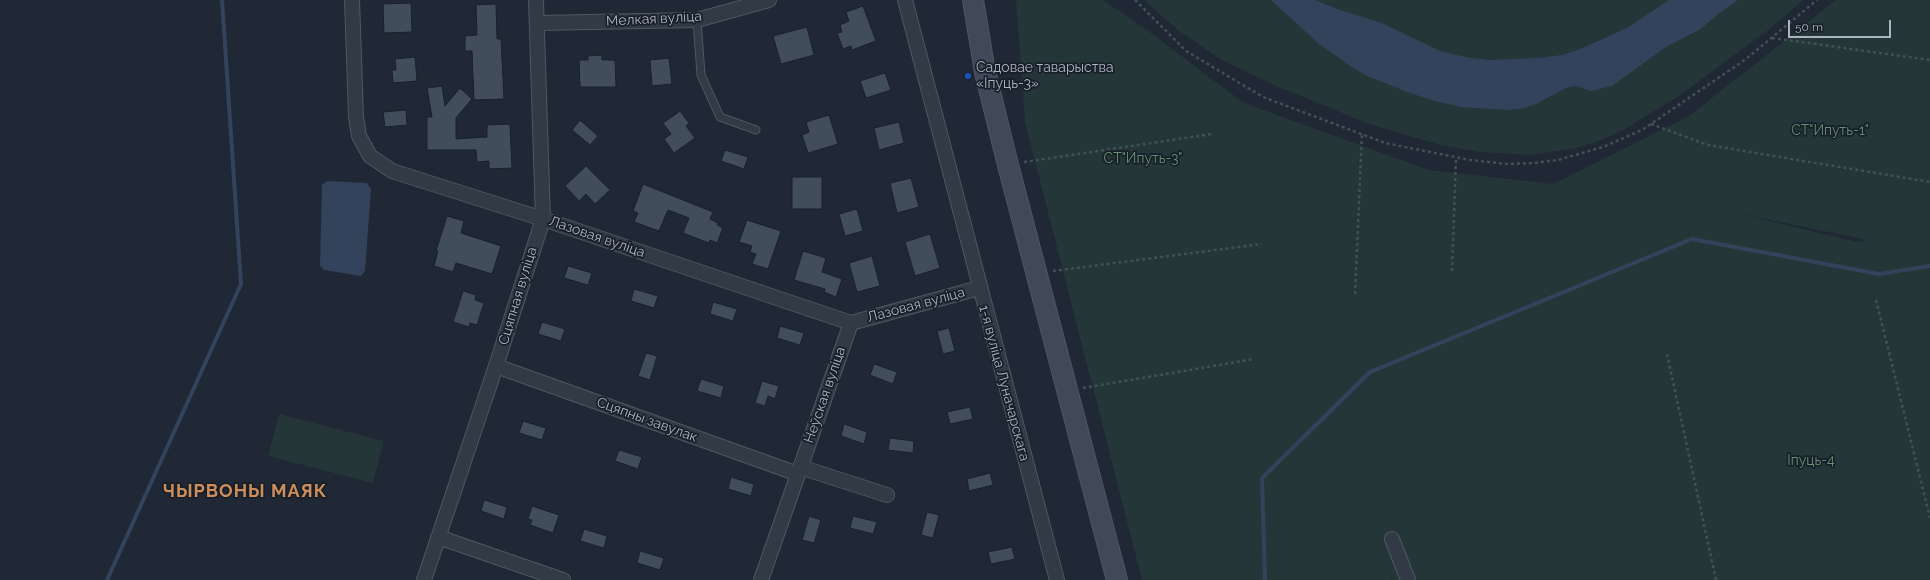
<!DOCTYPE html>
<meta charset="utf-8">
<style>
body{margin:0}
#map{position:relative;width:1930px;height:580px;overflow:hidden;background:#1f2834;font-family:Raleway,sans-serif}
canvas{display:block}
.scale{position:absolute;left:1788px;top:20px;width:103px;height:18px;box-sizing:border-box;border:2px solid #acb4c2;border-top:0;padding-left:5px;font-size:12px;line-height:14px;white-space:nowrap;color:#acb4c2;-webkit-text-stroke:3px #181f29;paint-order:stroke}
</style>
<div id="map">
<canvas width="1930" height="580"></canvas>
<div class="scale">50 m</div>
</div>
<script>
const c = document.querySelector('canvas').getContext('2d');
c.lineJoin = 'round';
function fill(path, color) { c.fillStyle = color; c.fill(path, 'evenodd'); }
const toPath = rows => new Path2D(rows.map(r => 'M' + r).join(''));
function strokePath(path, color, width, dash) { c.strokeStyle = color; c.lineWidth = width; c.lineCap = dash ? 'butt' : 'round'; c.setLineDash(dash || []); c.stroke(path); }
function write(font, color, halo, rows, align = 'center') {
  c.font = font + ' Raleway,sans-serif'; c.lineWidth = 3.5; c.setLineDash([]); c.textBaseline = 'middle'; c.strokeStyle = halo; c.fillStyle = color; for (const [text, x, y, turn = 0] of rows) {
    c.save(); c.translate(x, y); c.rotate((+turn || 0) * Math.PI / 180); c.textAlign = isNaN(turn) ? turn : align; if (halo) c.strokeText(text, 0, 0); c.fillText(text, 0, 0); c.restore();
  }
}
const green = toPath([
 [1016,0,1103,0,1143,27,1244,103,1429,170,1553,184,1689,116,1836,0,1930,0,1930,580,1393,580,1389,571,1392,580,1142,580,1025,122],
 [1731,212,1868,240,1858,242],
 [1144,0,1803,0,1771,28,1679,96,1625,129,1602,140,1576,148,1531,155,1479,152,1440,145,1366,123,1328,107,1278,87,1220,59,1179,31],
 [279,414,384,441,373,483,268,456]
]);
const water = toPath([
 [1271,0,1315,0,1340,10,1382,23,1440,51,1465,57,1489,60,1538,58,1562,55,1580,49,1627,28,1669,0,1738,0,1721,12,1699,30,1666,47,1612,86,1591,91,1576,86,1568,87,1536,104,1524,108,1508,110,1461,107,1435,101,1410,93,1367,76,1349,65,1318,43],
 [327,181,367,183,371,189,365,271,361,276,324,270,320,266,322,185]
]);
const stream = toPath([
 [107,580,241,284,222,0],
 [1265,580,1262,478,1370,372,1692,239,1879,274,1930,266]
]);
const building = toPath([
 [411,3,412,32,384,33,383,4,411,3],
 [496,4,497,39,501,39,504,99,474,100,472,51,465,51,465,36,477,35,476,5,496,4],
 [863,6,876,41,852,50,851,46,843,49,837,33,842,32,840,25,849,21,846,12,863,6],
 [807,27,814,55,781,64,773,36,807,27],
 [602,55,602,60,615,60,616,87,580,87,579,60,588,60,588,56,602,55],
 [415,57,417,81,393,83,392,70,396,70,395,59,415,57],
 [669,58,672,84,652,86,650,60,669,58],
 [885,73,891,90,866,98,860,81,885,73],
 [442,86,445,106,460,88,472,99,456,118,456,139,487,137,487,125,510,124,512,168,489,169,489,161,477,162,476,150,427,150,427,117,432,117,427,88,442,86],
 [406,110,407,125,385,127,383,112,406,110],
 [680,111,689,123,686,126,695,138,674,153,664,139,671,134,663,123,680,111],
 [829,115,838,144,808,153,802,135,809,132,806,122,829,115],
 [580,120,598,136,590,145,572,130,580,120],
 [899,122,904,143,879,150,874,128,899,122],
 [725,150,748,157,744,169,721,161,725,150],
 [586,166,610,190,595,204,586,194,579,201,565,186,586,166],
 [792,177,822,177,822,209,792,209,792,177],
 [911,178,919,207,897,213,890,183,911,178],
 [643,184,713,212,710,219,718,223,717,225,723,228,717,243,710,240,709,243,683,233,689,218,668,210,659,231,634,222,638,213,633,211,643,184],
 [857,209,863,231,845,236,839,214,857,209],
 [447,216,464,221,461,233,501,246,492,274,456,263,453,272,434,266,438,251,436,251,447,216],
 [747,220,781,231,768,269,752,264,756,254,750,252,752,246,739,242,747,220],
 [930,234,940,268,915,276,905,242,930,234],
 [803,251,826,258,822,272,842,279,836,297,824,292,825,289,794,280,803,251],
 [872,256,880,286,857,292,849,263,872,256],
 [568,266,592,273,588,285,564,278,568,266],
 [634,289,658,296,654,308,631,301,634,289],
 [463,291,476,295,475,300,484,303,477,325,470,323,469,327,453,322,463,291],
 [713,302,737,309,733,321,710,314,713,302],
 [542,322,565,329,561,341,538,334,542,322],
 [780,326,804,333,800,345,777,338,780,326],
 [949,328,955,351,943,354,937,331,949,328],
 [646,353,657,356,650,380,638,376,646,353],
 [874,364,897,372,893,384,870,375,874,364],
 [701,379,724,386,721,398,697,391,701,379],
 [762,381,779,386,775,399,768,396,765,406,755,403,762,381],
 [970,407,973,419,950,424,947,412,970,407],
 [523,421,546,428,542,440,519,433,523,421],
 [844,424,867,432,864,444,841,436,844,424],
 [890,438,914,441,913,453,888,450,890,438],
 [619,450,642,457,638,469,615,461,619,450],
 [990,473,993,485,969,491,967,479,990,473],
 [731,477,754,484,751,496,728,489,731,477],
 [484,500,507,507,504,519,481,511,484,500],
 [532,506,559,515,553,533,530,525,532,520,528,519,532,506],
 [927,512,939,515,933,538,921,535,927,512],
 [809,516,821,520,814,543,802,540,809,516],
 [853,516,877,522,873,534,850,528,853,516],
 [584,529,607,536,604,548,580,541,584,529],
 [1012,547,1015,559,991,564,988,552,1012,547],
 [640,551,664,558,660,570,637,563,640,551]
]);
const path = toPath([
 [1135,0,1186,51,1263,97,1385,143,1470,160,1507,164,1533,163,1558,160,1603,147,1642,130,1746,59,1817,0],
 [1772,38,1930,60],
 [1651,124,1708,145,1930,182],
 [1024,162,1212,134],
 [1053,271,1262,244],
 [1452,271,1456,158],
 [1355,294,1362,134],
 [1876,300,1930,518],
 [1667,354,1716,580],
 [1083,388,1254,359]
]);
const lane = toPath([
 [697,20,701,75,720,117,756,130]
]);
const street = toPath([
 [352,0,356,117,359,136,370,156,392,171,543,219,851,323,979,288],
 [905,0,1057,580],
 [537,23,697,20,769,0],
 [496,366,798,474],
 [800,467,887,495],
 [438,537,563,580],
 [1392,539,1408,580],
 [424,580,496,366,543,219,536,0],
 [761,580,851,323]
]);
const secondary = toPath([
 [973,0,985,72,1008,165,1117,580]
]);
const markers = [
 [968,76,4,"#1a4fb4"]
];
const streetNames = [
 ["Мелкая вуліца",654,19,-3],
 ["Лазовая вуліца",597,237,19],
 ["Сцяпная вуліца",518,296,-73],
 ["Лазовая вуліца",916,305,-15],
 ["1-я вуліца Луначарскага",1004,383,75],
 ["Неўская вуліца",825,395,-71],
 ["Сцяпны завулак",647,420,20]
];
const poiNames = [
 ["Садовае таварыства",976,68],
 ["«Іпуць-3»",976,84]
];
const parkNames = [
 ["СТ\"Ипуть-1\"",1830,131],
 ["СТ\"Ипуть-3\"",1143,159],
 ["Іпуць-4",1811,461]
];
const districtNames = [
 ["ЧЫРВОНЫ МАЯК",245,492]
];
fill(green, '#243637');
fill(water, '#33435b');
strokePath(stream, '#33435b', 4);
fill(building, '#424d5c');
strokePath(building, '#1a212b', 1);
strokePath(lane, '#505763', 9);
strokePath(street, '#505763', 16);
strokePath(secondary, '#505763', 22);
strokePath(path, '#405254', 2.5, [3, 3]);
strokePath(lane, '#323a45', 7);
strokePath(street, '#323a45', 14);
strokePath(secondary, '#404957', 20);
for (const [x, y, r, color] of markers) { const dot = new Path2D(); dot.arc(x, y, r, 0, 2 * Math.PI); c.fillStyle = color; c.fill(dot); strokePath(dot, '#181f29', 1.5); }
write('14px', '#acb4c2', '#181f29', streetNames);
write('14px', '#acb4c2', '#181f29', poiNames, 'left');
write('14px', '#659170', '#181f29', parkNames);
c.letterSpacing = '1px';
write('bold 18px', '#ce8e5b', '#181f29', districtNames);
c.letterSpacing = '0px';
</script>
